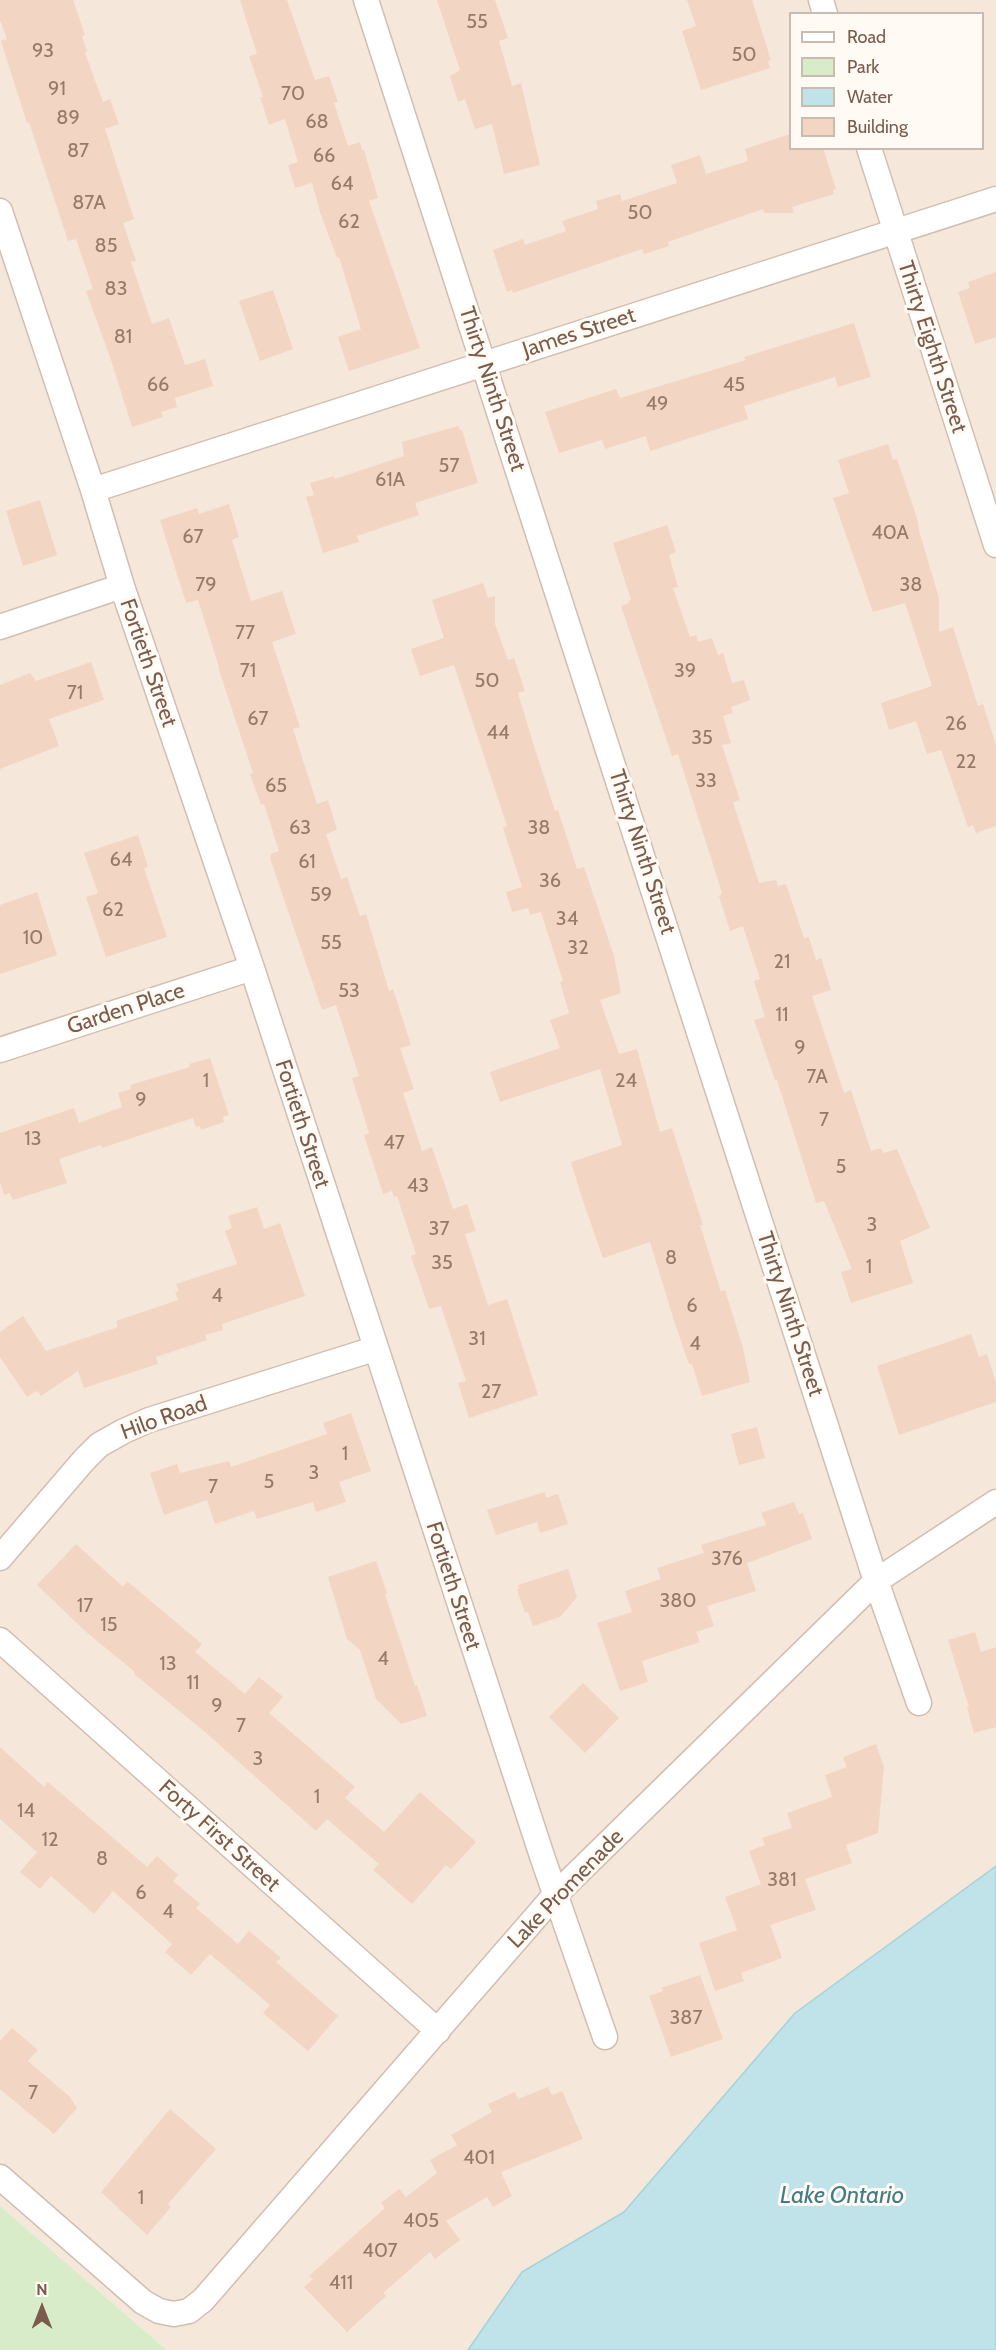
<!DOCTYPE html>
<style>
body{margin:0}
#map{position:relative;width:996px;height:2350px;overflow:hidden;background:#fdf6ec;font-family:Cabin,sans-serif}
canvas{display:block}
.legend{position:absolute;left:789px;top:12px;width:195px;height:138px;box-sizing:border-box;background:#fffaf3;border:2px solid #cabbb1;margin:0;padding:8px 10px;list-style:none;font-size:18px;color:#7a5c4d}
.legend li{display:flex;align-items:center;gap:12px;height:30px}
.legend b{width:30px;border:2px solid #cabbb1}
.north{position:absolute;left:12px;top:2278px;width:60px;height:60px;-webkit-text-stroke:4px #fffaf3;paint-order:stroke;rotate:0deg;font-size:16px;font-weight:700;line-height:24px;text-align:center;color:#7a5c4d}
.north::after{content:'';display:block;margin:auto;width:21px;height:27px;background:#7a5c4d;clip-path:polygon(50% 0,100% 100%,50% 72%,0 100%)}
</style>
<div id="map">
<canvas width="996" height="2350"></canvas>
<ul class="legend">
<li><b style="height:8px;background:#fff"></b>Road</li>
<li><b style="height:16px;background:#d8ecc9"></b>Park</li>
<li><b style="height:16px;background:#bfe3e8"></b>Water</li>
<li><b style="height:16px;background:#f3d5c3"></b>Building</li>
</ul>
<div class="north">N</div>
</div>
<script>
const c = document.querySelector('canvas').getContext('2d');
c.lineJoin = 'round';
function fill(path, color) { c.fillStyle = color; c.fill(path, 'evenodd'); }
const toPath = rows => new Path2D(rows.map(r => 'M' + r).join(''));
function strokePath(path, color, width, dash) { c.strokeStyle = color; c.lineWidth = width; c.lineCap = dash ? 'butt' : 'round'; c.setLineDash(dash || []); c.stroke(path); }
function write(font, color, halo, rows, align = 'center') {
  c.font = font + ' Cabin,sans-serif'; c.lineWidth = 6; c.setLineDash([]); c.textBaseline = 'middle'; c.strokeStyle = halo; c.fillStyle = color; for (const [text, x, y, turn = 0] of rows) {
    c.save(); c.translate(x, y); c.rotate((+turn || 0) * Math.PI / 180); c.textAlign = isNaN(turn) ? turn : align; if (halo) c.strokeText(text, 0, 0); c.fillText(text, 0, 0); c.restore();
  }
}
const residential = toPath([
 [0,0,996,0,996,1866,795,2013,624,2212,522,2272,468,2350,167,2350,0,2206],
 [790,14,982,14,982,148,790,148]
]);
const green = toPath([
 [0,2206,167,2350,0,2350]
]);
const water = toPath([
 [996,1866,996,2350,468,2350,522,2272,624,2212,795,2013,996,1866]
]);
const building = toPath([
 [0,0,73,0,85,35,82,36,87,52,85,53,103,102,110,99,119,124,105,129,134,219,123,223,136,261,131,262,152,324,169,318,185,365,205,359,213,386,175,398,177,407,161,412,163,417,132,427,111,360,86,291,93,289,76,239,68,241,29,122,27,123,1,41,7,39,0,20],
 [240,0,287,0,315,80,329,76,338,102,334,103,348,146,360,142,362,150,364,150,378,198,369,201,420,348,349,371,338,337,361,329,339,257,337,258,320,212,312,183,295,188,288,165,298,162,285,119,269,125,260,97,263,97,249,56,257,54],
 [437,0,495,0,508,38,499,41,512,86,521,83,540,165,504,174,492,124,475,129,465,99,458,102,450,76,460,70],
 [687,0,752,0,771,60,768,61,770,68,701,90,682,31,696,26],
 [790,134,790,148,823,148,836,189,833,190,834,194,792,207,794,213,764,213,763,209,668,242,669,246,644,254,642,249,513,293,512,290,507,292,493,250,523,239,525,245,566,231,562,221,598,209,596,201,620,194,622,201,677,183,671,165,700,155,706,174,748,161,745,149],
 [996,272,996,337,975,344,958,292,970,288,968,282],
 [273,290,293,349,260,361,239,301],
 [854,323,871,377,838,387,835,377,744,406,748,419,650,451,646,436,605,449,602,440,559,453,545,412,616,389,620,398,746,360,744,357],
 [458,426,460,430,462,430,478,483,415,503,419,515,357,536,359,542,323,553,306,497,314,495,310,483,334,476,335,479,404,456,402,442],
 [888,444,893,460,897,459,917,518,920,534,939,598,939,632,953,627,978,706,983,704,996,745,996,826,976,833,973,825,968,827,941,750,927,754,916,721,889,730,881,703,932,686,905,603,873,612,833,498,849,493,838,460],
 [40,500,57,555,23,566,6,511],
 [229,504,239,537,232,540,251,601,282,591,296,634,272,642,300,727,293,729,317,804,328,800,337,830,326,834,341,879,347,877,360,916,366,914,389,991,393,989,411,1045,400,1048,414,1089,403,1093,422,1151,432,1147,453,1209,467,1204,476,1231,465,1234,488,1305,507,1299,538,1395,469,1418,458,1383,466,1381,441,1306,429,1309,411,1256,416,1254,397,1196,394,1197,392,1191,383,1194,364,1135,369,1133,352,1078,359,1076,336,1005,322,1010,288,911,270,858,271,854,279,851,264,804,261,805,250,774,253,773,218,667,219,667,198,600,186,603,160,520,197,508,199,514],
 [667,525,676,552,669,555,678,587,673,588,690,637,696,635,698,642,712,638,718,655,723,653,732,683,744,680,750,700,731,707,733,713,723,716,731,743,722,745,740,800,733,802,759,883,776,880,778,886,786,884,804,938,809,937,816,960,821,958,831,990,812,996,844,1093,851,1090,871,1151,881,1148,883,1153,897,1149,930,1228,900,1241,913,1283,851,1303,841,1272,852,1269,824,1201,816,1203,777,1080,775,1080,754,1020,765,1017,754,981,760,979,743,926,730,931,719,896,722,893,678,754,672,756,621,606,629,603,629,601,631,600,613,543],
 [483,583,488,598,495,596,495,624,508,660,514,658,525,691,518,693,534,746,555,811,558,810,577,869,584,867,614,956,621,993,600,1000,619,1054,637,1049,660,1132,672,1128,703,1225,700,1225,721,1292,725,1290,743,1348,750,1382,702,1396,692,1364,689,1364,675,1324,650,1242,603,1258,582,1198,571,1162,622,1145,600,1069,500,1102,490,1072,560,1048,550,1020,569,1013,560,982,563,981,541,912,530,915,528,908,512,912,506,892,522,887,503,828,507,826,454,665,420,676,411,649,444,638,432,600],
 [91,662,104,700,49,719,59,746,0,769,0,685,30,673,36,681],
 [138,835,148,867,144,868,167,937,106,957,86,897,98,893,84,853],
 [37,892,57,955,0,974,0,905],
 [210,1058,229,1115,223,1117,224,1122,201,1130,200,1126,196,1127,193,1118,102,1148,101,1145,59,1159,67,1183,13,1200,10,1193,4,1195,0,1182,0,1133,74,1108,79,1123,122,1107,118,1093,131,1089,130,1085,190,1067,189,1064],
 [257,1207,264,1229,280,1223,305,1296,222,1324,223,1330,205,1335,207,1340,156,1357,158,1364,84,1388,78,1371,41,1396,37,1391,27,1397,0,1357,0,1332,23,1316,46,1351,118,1327,116,1321,178,1300,175,1292,179,1291,176,1284,237,1264,225,1231,232,1228,228,1216],
 [971,1334,979,1357,987,1354,996,1383,996,1402,899,1435,877,1366],
 [351,1413,371,1471,339,1482,346,1502,316,1512,313,1502,257,1519,254,1511,215,1524,207,1500,164,1515,150,1473,177,1464,180,1473,229,1461,231,1467,327,1434,323,1423],
 [757,1427,765,1458,739,1465,731,1434],
 [545,1492,546,1498,558,1494,568,1524,540,1533,537,1522,496,1535,487,1510],
 [794,1502,799,1514,803,1513,812,1539,747,1563,756,1591,707,1606,714,1626,696,1632,700,1642,642,1661,648,1682,620,1691,597,1623,632,1612,625,1591,661,1579,657,1568,704,1553,701,1545,766,1525,761,1513],
 [76,1544,123,1587,127,1581,202,1644,195,1652,245,1694,259,1677,283,1697,269,1713,355,1787,345,1798,384,1832,420,1792,476,1842,451,1869,446,1865,412,1904,373,1870,379,1864,327,1819,316,1831,204,1731,134,1674,135,1672,85,1631,37,1585],
 [376,1561,387,1593,385,1594,415,1686,417,1685,427,1716,401,1724,376,1699,360,1650,347,1639,328,1577],
 [568,1569,577,1597,560,1617,533,1626,528,1612,525,1613,517,1590,519,1589,518,1585],
 [975,1632,981,1652,996,1647,996,1727,974,1733,967,1708,969,1707,948,1640],
 [583,1683,619,1718,585,1753,549,1717],
 [876,1744,884,1767,878,1833,846,1845,852,1863,805,1879,816,1910,770,1925,782,1958,741,1973,744,1981,715,1991,699,1943,737,1930,725,1897,761,1884,749,1851,765,1845,762,1838,792,1828,787,1813,832,1797,825,1775,847,1767,843,1757],
 [0,1747,44,1787,48,1782,147,1867,157,1856,178,1875,173,1881,200,1904,196,1908,238,1944,249,1931,281,1958,276,1962,338,2016,308,2051,263,2013,270,2005,210,1954,191,1975,165,1952,172,1944,113,1891,94,1914,51,1876,40,1889,20,1872,37,1852,0,1819],
 [700,1975,723,2039,671,2057,649,1996,663,1991,661,1988],
 [12,2028,38,2050,28,2061,70,2097,77,2108,54,2134,0,2089,0,2041],
 [548,2087,552,2095,562,2091,583,2139,501,2172,512,2196,493,2207,487,2197,446,2221,460,2240,435,2259,430,2252,383,2293,386,2296,347,2332,304,2287,313,2279,309,2276,385,2208,381,2203,399,2189,406,2197,437,2173,430,2160,457,2145,451,2135,492,2112,488,2104,515,2092,518,2099],
 [170,2109,216,2149,168,2204,171,2207,147,2235,101,2192]
]);
const minor = toPath([
 [366,0,876,1581,919,1703],
 [821,0,825,14],
 [869,148,996,545],
 [0,211,93,490,122,586,252,968,542,1856,605,2037],
 [93,490,996,199],
 [0,627,122,586],
 [0,1050,252,968],
 [0,1558,84,1460,99,1445,124,1431,149,1420,374,1349],
 [0,1640,438,2031],
 [0,2177,143,2302,159,2311,174,2314,189,2311,203,2300,555,1895,876,1581,996,1502]
]);
const numberNames = [
 ["55",477,22],
 ["93",43,51],
 ["50",744,55],
 ["91",57,89],
 ["70",293,94],
 ["89",68,118],
 ["68",317,122],
 ["87",78,151],
 ["66",324,156],
 ["64",342,184],
 ["87A",89,203],
 ["50",640,213],
 ["62",349,222],
 ["85",106,246],
 ["83",116,289],
 ["81",123,337],
 ["66",158,385],
 ["45",734,385],
 ["49",657,404],
 ["57",449,466],
 ["61A",390,480],
 ["40A",890,533],
 ["67",193,537],
 ["79",206,585],
 ["38",911,585],
 ["77",245,633],
 ["71",248,671],
 ["39",685,671],
 ["50",487,681],
 ["71",75,693],
 ["67",258,719],
 ["26",956,724],
 ["44",498,733],
 ["35",702,738],
 ["22",966,762],
 ["33",706,781],
 ["65",276,786],
 ["63",300,828],
 ["38",539,828],
 ["64",121,860],
 ["61",307,862],
 ["36",550,881],
 ["59",321,895],
 ["62",113,910],
 ["34",567,919],
 ["10",33,938],
 ["55",331,943],
 ["32",578,948],
 ["21",782,962],
 ["53",349,991],
 ["11",782,1015],
 ["9",800,1048],
 ["7A",817,1077],
 ["1",206,1081],
 ["24",626,1081],
 ["9",141,1100],
 ["7",824,1120],
 ["13",33,1139],
 ["47",394,1143],
 ["5",841,1167],
 ["43",418,1186],
 ["3",872,1225],
 ["37",439,1229],
 ["8",671,1258],
 ["35",442,1263],
 ["1",869,1267],
 ["4",217,1296],
 ["6",692,1306],
 ["31",477,1339],
 ["4",695,1344],
 ["27",491,1392],
 ["1",345,1454],
 ["3",314,1473],
 ["5",269,1482],
 ["7",213,1487],
 ["376",727,1559],
 ["380",678,1601],
 ["17",85,1606],
 ["15",109,1625],
 ["4",383,1659],
 ["13",168,1664],
 ["11",193,1683],
 ["9",217,1706],
 ["7",241,1726],
 ["3",258,1759],
 ["1",317,1797],
 ["14",26,1811],
 ["12",50,1840],
 ["8",102,1859],
 ["381",782,1880],
 ["6",141,1893],
 ["4",168,1912],
 ["387",686,2018],
 ["7",33,2093],
 ["401",479,2158],
 ["1",141,2198],
 ["405",421,2221],
 ["407",380,2251],
 ["411",341,2283]
];
const streetNames = [
 ["James Street",579,333,-18],
 ["Thirty Eighth Street",932,347,72],
 ["Thirty Ninth Street",492,389,72],
 ["Fortieth Street",148,663,71],
 ["Thirty Ninth Street",642,852,72],
 ["Garden Place",126,1009,-18],
 ["Fortieth Street",302,1124,72],
 ["Thirty Ninth Street",790,1314,72],
 ["Hilo Road",164,1418,-20],
 ["Fortieth Street",453,1586,72],
 ["Forty First Street",219,1836,42],
 ["Lake Promenade",566,1889,-46]
];
const waterNames = [
 ["Lake Ontario",842,2196]
];
fill(residential, '#f5e8da');
fill(green, '#d8ecc9');
fill(water, '#bfe3e8');
strokePath(water, '#a5d3da', 1.5);
fill(building, '#f3d5c3');
strokePath(minor, '#d1beb0', 27);
strokePath(minor, '#fff', 24);
write('20px', '#987a6a', null, numberNames);
write('22px', '#7a5c4d', '#fffaf3', streetNames);
write('italic 24px', '#437c86', '#fffaf3', waterNames);
</script>
